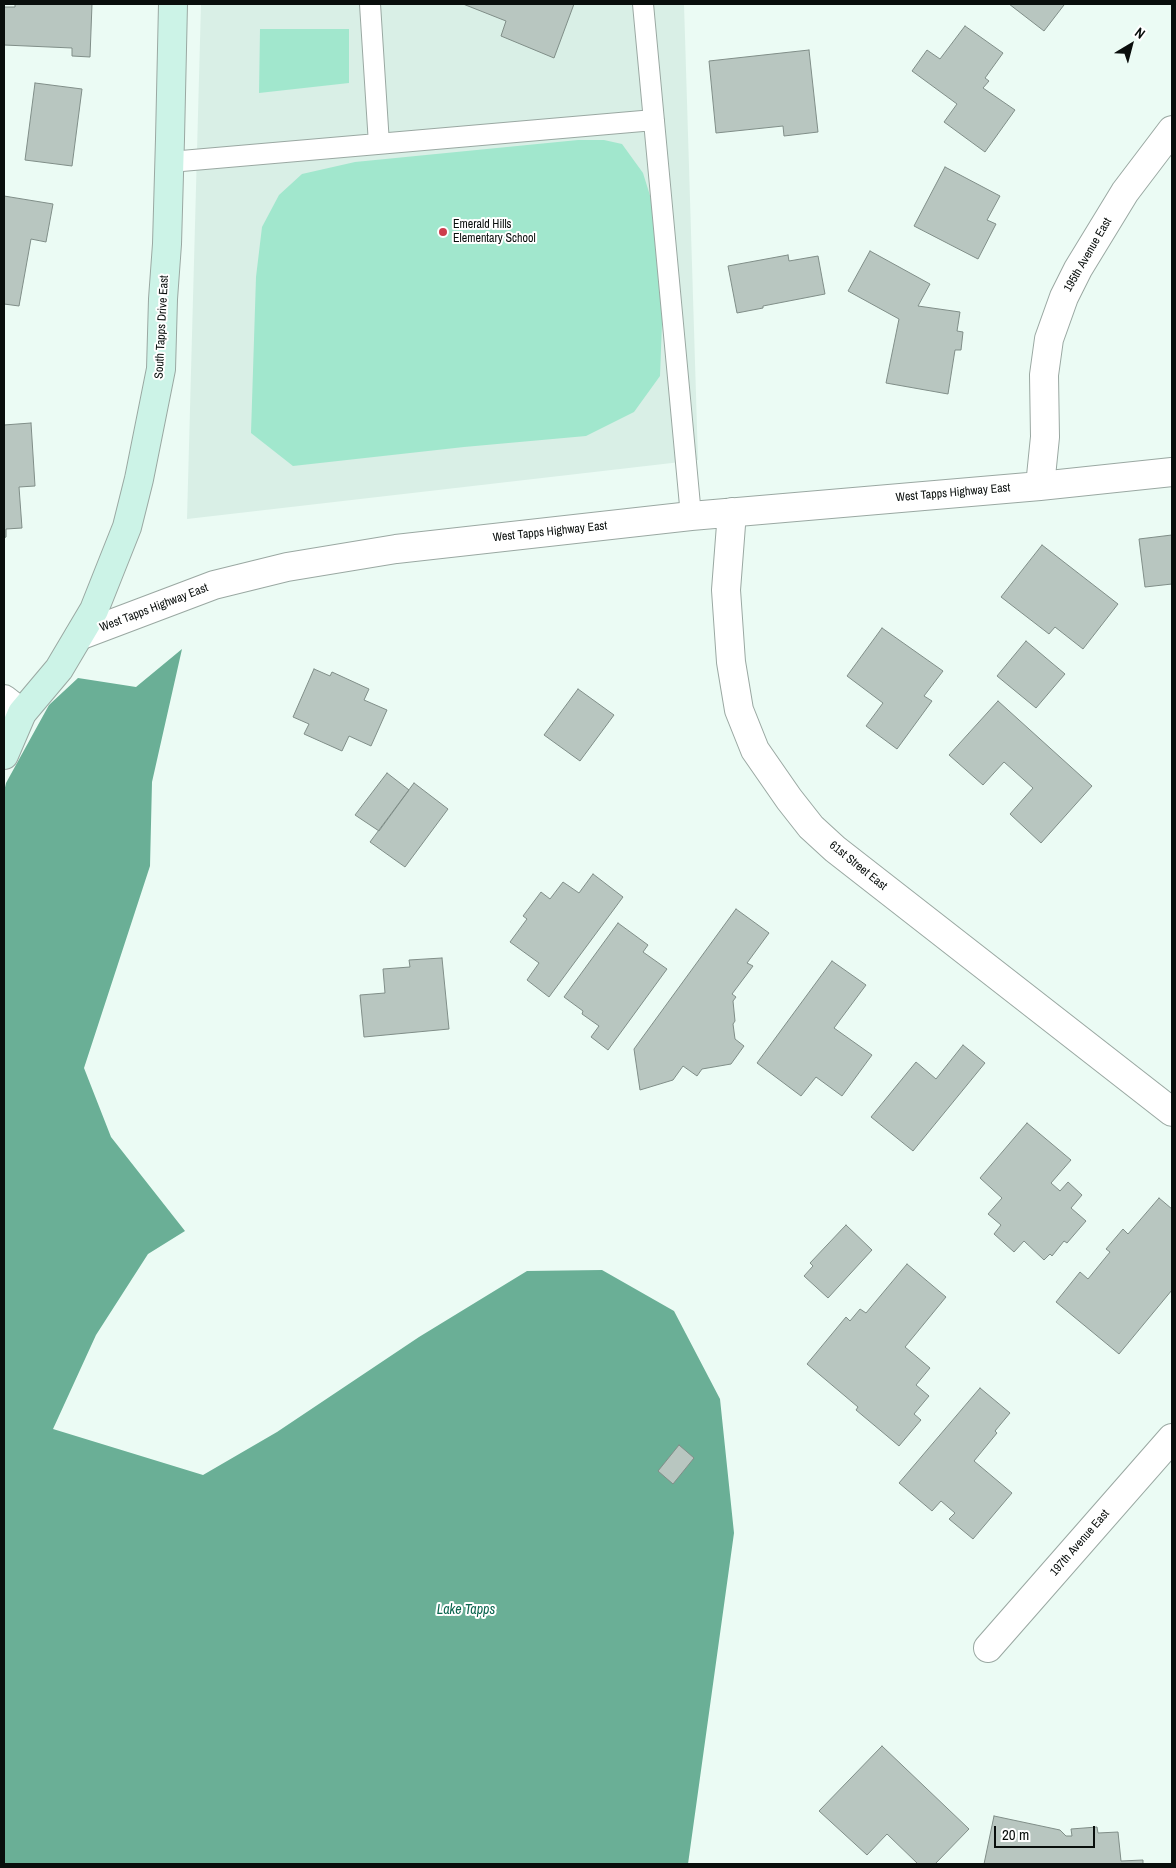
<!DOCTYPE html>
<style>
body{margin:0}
#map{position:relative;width:1176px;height:1868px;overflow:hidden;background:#ebfbf4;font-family:"Archivo Narrow",sans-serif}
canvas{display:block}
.frame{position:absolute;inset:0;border:5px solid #090e0c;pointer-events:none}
.north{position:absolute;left:1106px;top:20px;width:50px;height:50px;-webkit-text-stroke:4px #fff;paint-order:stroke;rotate:37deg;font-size:14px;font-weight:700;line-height:20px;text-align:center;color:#090e0c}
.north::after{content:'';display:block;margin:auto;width:18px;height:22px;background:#090e0c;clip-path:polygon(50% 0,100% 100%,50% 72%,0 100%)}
.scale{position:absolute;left:994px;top:1826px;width:101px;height:22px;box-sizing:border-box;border:2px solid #090e0c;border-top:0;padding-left:6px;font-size:15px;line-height:18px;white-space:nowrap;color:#090e0c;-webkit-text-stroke:4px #fff;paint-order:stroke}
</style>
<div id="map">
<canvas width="1176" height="1868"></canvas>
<div class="frame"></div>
<div class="north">N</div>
<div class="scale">20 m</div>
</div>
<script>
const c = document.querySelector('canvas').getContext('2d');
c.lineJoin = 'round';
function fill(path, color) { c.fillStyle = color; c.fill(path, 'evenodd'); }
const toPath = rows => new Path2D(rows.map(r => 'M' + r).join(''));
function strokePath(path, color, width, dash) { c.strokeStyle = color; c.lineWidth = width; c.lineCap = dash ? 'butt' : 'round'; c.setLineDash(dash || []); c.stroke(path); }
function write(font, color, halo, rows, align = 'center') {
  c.font = font + ' "Archivo Narrow",sans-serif'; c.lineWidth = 4; c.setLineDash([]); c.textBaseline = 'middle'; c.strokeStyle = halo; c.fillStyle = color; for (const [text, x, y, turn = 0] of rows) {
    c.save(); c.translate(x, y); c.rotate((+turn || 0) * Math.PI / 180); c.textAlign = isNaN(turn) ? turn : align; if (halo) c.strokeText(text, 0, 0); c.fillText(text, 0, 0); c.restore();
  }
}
const built = toPath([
 [201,4,684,4,698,460,187,519]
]);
const green = toPath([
 [260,29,349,29,349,83,259,93],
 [578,140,604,140,622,144,643,173,665,244,660,376,634,412,586,436,464,447,293,466,251,433,256,277,262,227,279,195,302,174,355,162]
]);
const water = toPath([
 [182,649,152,782,150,866,84,1068,111,1137,185,1231,148,1254,96,1335,53,1429,203,1475,277,1432,419,1337,527,1271,602,1270,674,1311,720,1399,734,1533,688,1864,4,1864,4,792,6,783,49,705,78,678,136,687]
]);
const building = toPath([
 [15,4,92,4,90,57,72,56,72,48,4,45,4,7,15,7,15,4],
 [463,4,574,4,554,58,501,36,506,21,463,4],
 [1009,4,1063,4,1064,5,1044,31,1009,4],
 [965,26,1003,53,985,78,989,81,983,88,1015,110,985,152,944,122,957,104,912,71,927,50,940,59,965,26],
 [809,50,818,132,784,136,783,126,716,133,709,61,809,50],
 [35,83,82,89,72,166,25,160,35,83],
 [945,167,1000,196,987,220,996,224,978,259,914,226,945,167],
 [4,196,53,204,46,242,31,239,19,306,4,304,4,196],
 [870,251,930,284,918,306,960,312,957,331,963,332,961,350,955,350,948,394,886,383,899,319,848,291,870,251],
 [788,255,789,261,818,256,825,294,763,306,763,308,737,313,728,266,788,255],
 [31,423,35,486,19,487,22,528,6,529,6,537,4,538,4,425,31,423],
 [1172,535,1172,584,1145,587,1139,539,1172,535],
 [1042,545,1118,604,1083,649,1055,627,1049,634,1001,597,1042,545],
 [882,628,943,671,924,696,932,701,897,749,866,726,883,703,847,676,882,628],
 [1026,641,1065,674,1036,708,997,676,1026,641],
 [314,669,330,676,332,672,369,689,364,700,387,710,371,746,349,736,342,751,304,734,309,724,293,717,314,669],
 [578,689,614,715,580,761,544,735,578,689],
 [998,701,1092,786,1041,843,1010,814,1033,788,1004,762,983,785,949,755,998,701],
 [387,773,409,790,379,831,355,815,387,773],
 [414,783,448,809,405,867,370,842,414,783],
 [593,874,623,897,549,997,527,980,539,963,510,942,527,919,523,916,541,892,550,899,563,882,579,893,593,874],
 [736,909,769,933,747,963,753,966,732,994,736,997,733,1001,735,1021,733,1024,735,1039,744,1046,731,1064,702,1069,697,1076,683,1066,673,1080,640,1090,634,1049,736,909],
 [618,923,648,945,643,952,667,969,608,1050,591,1037,599,1026,582,1014,583,1011,564,997,618,923],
 [442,958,449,1029,364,1037,360,995,385,993,383,969,410,967,409,960,442,958],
 [832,961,866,985,834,1028,872,1055,842,1096,816,1077,801,1096,757,1063,832,961],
 [963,1045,985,1063,913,1151,871,1117,916,1062,936,1079,963,1045],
 [1027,1123,1071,1160,1051,1183,1060,1191,1068,1182,1082,1195,1071,1208,1086,1221,1067,1243,1064,1241,1052,1256,1050,1254,1044,1260,1024,1241,1014,1252,994,1234,1001,1225,988,1214,1002,1198,980,1178,1027,1123],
 [1159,1198,1172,1209,1172,1290,1119,1354,1056,1302,1080,1272,1088,1279,1110,1252,1106,1249,1123,1229,1128,1234,1159,1198],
 [846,1225,872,1250,828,1298,804,1276,813,1266,810,1263,846,1225],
 [907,1264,946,1297,905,1347,930,1368,916,1385,929,1396,914,1414,921,1420,899,1446,856,1410,858,1407,807,1364,846,1317,850,1321,860,1309,866,1313,907,1264],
 [980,1388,1010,1413,995,1431,997,1433,974,1461,1012,1493,973,1539,949,1519,955,1513,941,1501,932,1511,899,1483,980,1388],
 [679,1445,694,1458,673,1484,658,1471,679,1445],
 [882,1746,969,1829,935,1864,918,1864,887,1834,867,1855,819,1811,882,1746],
 [994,1816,1060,1830,1066,1836,1072,1836,1071,1829,1097,1827,1098,1833,1118,1832,1121,1861,1143,1860,1143,1864,984,1864,994,1816]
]);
const lane = toPath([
 [370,4,379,144],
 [643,4,691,516],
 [170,162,654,120]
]);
const street = toPath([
 [1040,486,1045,437,1044,375,1049,339,1064,297,1078,269,1125,192,1172,130],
 [732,512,726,590,731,662,739,710,755,750,789,799,811,827,835,849,1172,1112],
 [79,636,214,585,287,567,396,549,691,516,1040,486,1172,472],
 [4,699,22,713],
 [988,1648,1172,1438]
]);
const secondary = toPath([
 [4,755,22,713,59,669,94,610,127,527,139,479,161,369,163,299,167,244,170,139,173,4]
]);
const markers = [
 [443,232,5,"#cd3d4c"]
];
const poiNames = [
 ["Emerald Hills",453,225],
 ["Elementary School",453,239]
];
const streetNames = [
 ["195th Avenue East",1088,255,-60],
 ["South Tapps Drive East",162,327,-87],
 ["West Tapps Highway East",953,493,-5],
 ["West Tapps Highway East",550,532,-6],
 ["West Tapps Highway East",154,608,-21],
 ["61st Street East",858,866,39],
 ["197th Avenue East",1080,1543,-49]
];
const waterNames = [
 ["Lake Tapps",466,1610]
];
fill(built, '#d9efe6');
fill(green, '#a1e7cd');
fill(water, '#6aaf96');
fill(building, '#b8c6c0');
strokePath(building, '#808e88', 1);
strokePath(lane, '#9aa8a2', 22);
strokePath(street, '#9aa8a2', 30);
strokePath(secondary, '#9aa8a2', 30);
strokePath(lane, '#fff', 20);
strokePath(street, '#fff', 28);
strokePath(secondary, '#ccf3e7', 28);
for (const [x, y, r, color] of markers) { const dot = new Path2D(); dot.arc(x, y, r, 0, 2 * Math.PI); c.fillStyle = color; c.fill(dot); strokePath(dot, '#fff', 2); }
write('12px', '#090e0c', '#fff', poiNames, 'left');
write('12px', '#090e0c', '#fff', streetNames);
write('italic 14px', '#0a654e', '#fff', waterNames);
</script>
